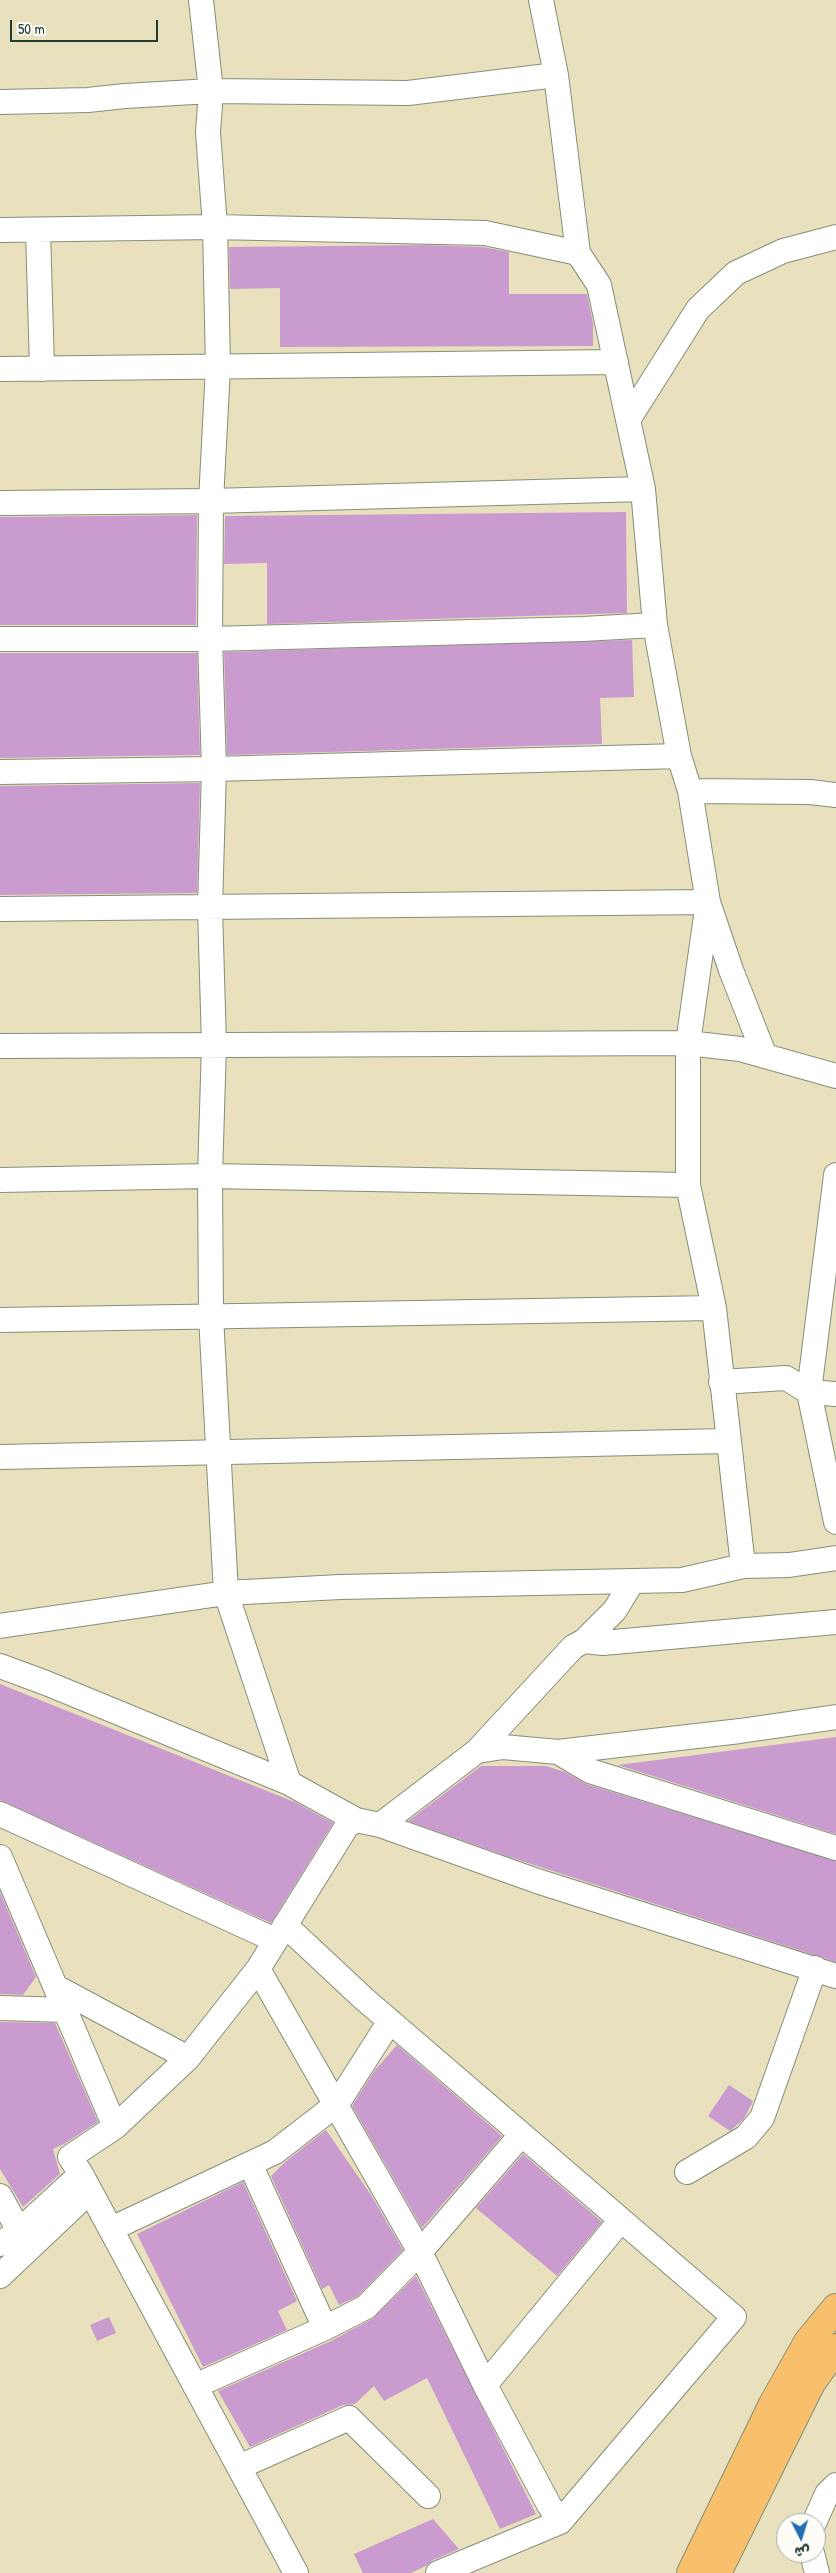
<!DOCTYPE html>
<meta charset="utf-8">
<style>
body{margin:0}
#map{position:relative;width:836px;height:2573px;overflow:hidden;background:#e9e1be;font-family:"Patrick Hand","Playpen Sans Arabic",sans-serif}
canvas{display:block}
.north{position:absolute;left:776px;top:2513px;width:50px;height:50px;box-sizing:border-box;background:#fdfcf7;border:1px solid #a4b0a9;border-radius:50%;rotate:175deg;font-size:14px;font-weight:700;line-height:20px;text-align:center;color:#1f3d34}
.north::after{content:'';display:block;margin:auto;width:18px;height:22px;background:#1f6fb2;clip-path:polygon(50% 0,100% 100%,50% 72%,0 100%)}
.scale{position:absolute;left:10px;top:20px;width:148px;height:22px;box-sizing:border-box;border:2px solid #1f3d34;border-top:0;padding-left:6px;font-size:15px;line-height:18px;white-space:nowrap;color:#1f3d34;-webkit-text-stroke:4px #fdfcf7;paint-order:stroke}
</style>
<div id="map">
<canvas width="836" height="2573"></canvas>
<div class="north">ش</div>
<div class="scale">50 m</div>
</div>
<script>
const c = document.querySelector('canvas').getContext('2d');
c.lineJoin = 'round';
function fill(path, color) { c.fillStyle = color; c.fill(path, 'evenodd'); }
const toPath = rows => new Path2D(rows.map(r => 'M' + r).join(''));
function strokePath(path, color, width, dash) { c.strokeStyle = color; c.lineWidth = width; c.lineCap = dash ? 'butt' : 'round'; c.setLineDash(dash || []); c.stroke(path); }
const building = toPath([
 [426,245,483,247,509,252,509,294,587,294,593,323,593,346,280,347,280,288,230,289,229,247],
 [626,512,627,613,267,624,267,563,224,564,225,516],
 [197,515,196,625,0,625,0,517],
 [632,640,634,697,600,698,602,744,227,755,224,652],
 [0,653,197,653,200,755,0,758],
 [200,783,197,893,0,895,0,786],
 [0,1684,297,1803,333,1823,271,1923,0,1800],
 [836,1737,836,1834,618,1765],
 [481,1766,546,1766,565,1772,586,1784,836,1861,836,1962,506,1856,408,1821],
 [0,1892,36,1977,23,1995,0,1994],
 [0,2022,55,2023,98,2122,64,2144,53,2149,60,2174,23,2207,0,2169],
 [397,2045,502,2136,422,2228,352,2106,375,2070],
 [729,2085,753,2101,744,2119,730,2131,708,2116],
 [326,2130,371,2195,403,2250,358,2296,339,2305,329,2285,322,2289,271,2176,285,2162],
 [523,2154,602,2222,557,2276,476,2208],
 [243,2182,297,2301,278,2311,287,2330,203,2367,137,2234],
 [416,2276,536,2514,500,2529,427,2378,384,2401,374,2386,355,2404,343,2405,250,2447,218,2391,331,2341,372,2319],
 [109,2317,116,2333,97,2341,90,2325],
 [433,2519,459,2549,433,2560,426,2566,411,2573,363,2573,354,2554]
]);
const minor = toPath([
 [201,0,211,91,408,93,556,75],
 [541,0,556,75,578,253,599,285,643,489,655,625,679,756,690,791,708,902,688,1043,688,1185,714,1308,743,1566],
 [0,102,88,100,125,96,211,91,208,132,215,227,218,367,211,501,210,639,214,769,210,908,214,1045,210,1176,211,1316,226,1593,289,1783],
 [0,230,215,227,485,233,578,253],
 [38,230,42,369],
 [0,369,616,362],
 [628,420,698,309,736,273,783,251,836,237],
 [0,503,211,501,643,489],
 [0,639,210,639,583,629,655,625],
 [0,772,214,769,679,756],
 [690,791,810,792,836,795],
 [0,909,708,902,731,970,764,1054],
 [0,1046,688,1043,740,1049,836,1076],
 [836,1175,809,1392,836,1522],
 [0,1180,210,1176,688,1185],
 [0,1320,714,1308],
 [721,1382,786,1378,809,1392,836,1394],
 [0,1457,727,1441],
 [0,1626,226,1593,340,1587,682,1580,743,1566,789,1565,836,1558],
 [584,1641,603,1643,836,1622],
 [0,1666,46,1683,289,1783,356,1820,380,1825,537,1881,836,1976],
 [477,1751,503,1747,558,1752,740,1731,836,1717],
 [558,1752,590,1771,836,1848],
 [0,1814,275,1940],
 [380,1825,477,1751,573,1647,584,1641,615,1610,632,1582],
 [0,1857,115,2127],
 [285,1925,363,1998,734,2317,560,2522,438,2573],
 [258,1969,420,2252,485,2385,549,2505,560,2522],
 [56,1987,188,2058],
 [0,2008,66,2010],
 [250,2164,325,2328],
 [687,2172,746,2137,762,2118,815,1968],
 [81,2174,296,2573],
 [0,2196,19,2231],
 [111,2229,275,2152,337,2104,390,2021],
 [0,2244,19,2231,81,2174,70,2157,115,2127,188,2058,258,1969,347,1826,356,1820],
 [0,2276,90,2191],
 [485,2385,621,2220],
 [195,2386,325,2328,366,2307,420,2252,521,2135],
 [239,2467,349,2418,428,2496],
 [814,2523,827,2494,836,2485],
 [812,2553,817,2573]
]);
const trunk = toPath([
 [691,2573,773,2404,808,2342,836,2308],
 [717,2573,811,2383,836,2348]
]);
fill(building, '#ca9bcf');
strokePath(minor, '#848f79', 26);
strokePath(trunk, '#848f79', 30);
strokePath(minor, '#fff', 24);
strokePath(trunk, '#f8bf6c', 28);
</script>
